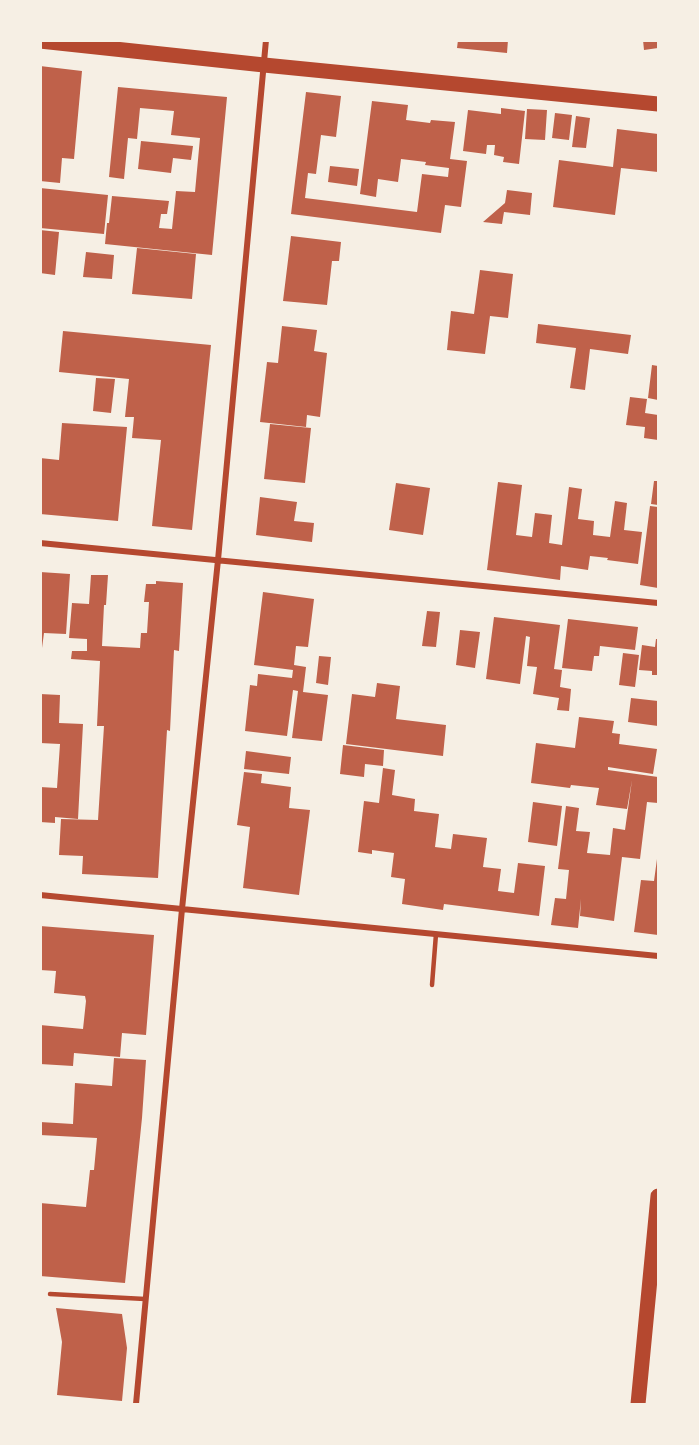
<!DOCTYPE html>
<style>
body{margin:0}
#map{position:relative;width:699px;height:1445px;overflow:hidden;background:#f6efe4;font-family:Quicksand,sans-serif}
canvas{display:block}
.frame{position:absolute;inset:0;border:42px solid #f6efe4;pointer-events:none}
</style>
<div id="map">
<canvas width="699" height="1445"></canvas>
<div class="frame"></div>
</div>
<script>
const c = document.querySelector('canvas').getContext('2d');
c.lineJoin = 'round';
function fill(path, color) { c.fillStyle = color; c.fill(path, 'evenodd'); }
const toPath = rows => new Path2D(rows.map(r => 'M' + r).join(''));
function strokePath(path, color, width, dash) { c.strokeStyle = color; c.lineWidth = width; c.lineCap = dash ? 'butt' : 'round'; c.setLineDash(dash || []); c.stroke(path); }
const building = toPath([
 [458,40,508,40,507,53,457,48],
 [643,40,658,40,658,48,644,50],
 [40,66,82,71,74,159,62,158,60,183,40,181],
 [118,87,227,97,212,255,105,244,107,223,109,223,112,196,169,201,167,214,161,214,159,228,172,229,176,191,195,192,200,138,171,135,174,111,140,108,137,139,128,138,124,179,109,177],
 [306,92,341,96,336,137,321,135,316,174,308,173,305,198,417,212,422,174,448,177,449,168,425,165,426,162,401,159,398,182,378,179,376,197,360,194,372,101,408,105,406,120,430,123,431,120,455,122,450,159,467,161,461,207,445,205,441,233,291,214],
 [501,108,525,111,519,164,503,162,504,157,494,155,495,145,487,145,486,154,463,151,468,110,501,114],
 [527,109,547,110,545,140,525,139],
 [555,113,572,115,569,140,552,138],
 [576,116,590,118,586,148,572,147],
 [617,129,658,134,658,172,621,168,615,215,553,207,559,160,613,167],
 [141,141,193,146,191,160,173,158,171,173,138,169],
 [330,166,359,169,357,186,328,182],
 [40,188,108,195,104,234,40,228],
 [507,190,532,193,530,215,504,212,502,224,483,222,505,203],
 [40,230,59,232,55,275,40,273],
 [291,236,341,242,339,261,332,261,327,305,283,301],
 [137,248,196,254,192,299,132,294],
 [86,252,114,255,112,279,83,277],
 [480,270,513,274,508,318,490,316,485,354,447,350,451,311,474,314],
 [538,324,631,335,628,354,590,349,585,390,570,388,576,348,536,343],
 [282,326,317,330,314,351,327,353,320,417,307,415,306,427,260,422,267,362,278,363],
 [63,331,211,345,192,530,152,526,161,440,132,438,134,417,125,417,129,379,59,372],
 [652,365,658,366,658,400,648,398],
 [96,378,115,379,111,413,93,411],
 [630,397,647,399,645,413,658,415,658,440,644,438,645,427,626,425],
 [62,423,127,427,118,521,40,514,40,458,59,460],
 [270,424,311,428,305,483,264,479],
 [654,481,658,481,658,505,651,504],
 [498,482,522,485,516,535,532,537,535,513,552,515,549,543,562,545,569,487,582,489,578,519,594,521,593,535,610,537,615,501,627,503,624,530,642,532,638,564,607,560,608,558,590,556,588,570,561,566,560,580,487,570],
 [396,483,430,488,423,535,389,530],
 [260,497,297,502,294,521,314,523,312,542,256,535],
 [650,506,658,507,658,530,657,546,658,546,658,588,640,585],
 [40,572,70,574,66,634,44,633,42,648,40,648],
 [91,575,108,575,106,605,104,605,102,646,140,648,141,633,147,633,149,602,144,602,146,584,156,584,156,581,183,583,179,651,174,650,170,731,167,730,158,878,82,874,83,856,59,855,61,819,98,820,104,726,97,726,100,661,71,659,72,651,87,651,87,639,69,638,72,603,89,604],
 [263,592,314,599,308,647,296,646,294,665,306,667,303,692,328,695,322,741,292,738,298,691,293,690,287,736,245,731,250,685,257,686,258,674,292,678,293,670,254,665],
 [427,611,440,612,436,647,422,646],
 [494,617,560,625,554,669,562,670,560,687,571,689,569,711,557,710,559,698,533,694,537,667,527,666,530,637,526,636,520,684,486,679],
 [568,619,638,627,635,650,600,646,599,656,594,656,592,671,562,668],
 [460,630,480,632,475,668,456,665],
 [656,639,658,639,658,675,652,675,652,671,639,670,642,645,655,647],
 [623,653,639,655,635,687,619,685],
 [319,656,331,657,328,685,316,683],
 [377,683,400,686,396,719,446,725,443,756,346,744,352,694,375,697],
 [40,694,60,695,59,723,83,724,78,819,55,817,55,823,40,822,40,787,57,788,60,744,40,743],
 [631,698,658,701,658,726,628,722],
 [579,717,614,721,612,733,620,734,619,744,657,749,653,774,608,767,608,770,658,777,658,803,647,802,640,859,622,857,614,921,580,916,581,899,578,928,551,925,555,898,566,899,569,870,558,869,566,806,579,808,576,831,590,832,587,853,610,855,613,828,625,830,632,780,627,809,596,805,599,788,571,785,570,788,531,783,536,743,575,748],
 [343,745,384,750,383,766,365,764,364,777,340,774],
 [246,751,291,757,289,774,244,769],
 [383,768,395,770,392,795,415,799,414,811,439,814,435,847,451,849,453,834,487,838,483,867,501,869,498,891,514,893,518,863,545,866,539,916,444,904,443,910,402,904,405,879,391,877,394,853,372,850,372,854,358,852,364,801,379,803],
 [244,772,262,774,261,783,291,787,289,808,310,810,299,895,243,888,250,827,237,825],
 [533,802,562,806,557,846,528,842],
 [657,859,658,859,658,935,634,932,641,880,654,881],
 [40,926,154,935,146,1035,122,1033,120,1057,74,1053,73,1066,40,1064,40,1025,83,1029,86,1001,85,996,54,993,56,971,40,970],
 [114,1058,146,1060,142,1118,125,1283,40,1276,40,1203,86,1207,90,1170,94,1170,97,1138,40,1135,40,1122,73,1124,75,1083,112,1086],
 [56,1308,122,1314,127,1348,122,1401,57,1395,62,1342]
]);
const service = toPath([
 [432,985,436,934],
 [50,1294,145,1299]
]);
const minor = toPath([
 [40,543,658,603],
 [40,895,658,956],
 [136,1404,182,909,218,560,266,40]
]);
const primary = toPath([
 [40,41,264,65,658,104],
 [638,1404,658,1196]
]);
fill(building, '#bf614a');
strokePath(service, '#b5482f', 4.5);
strokePath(minor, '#b5482f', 6);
strokePath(primary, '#b5482f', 15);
</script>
